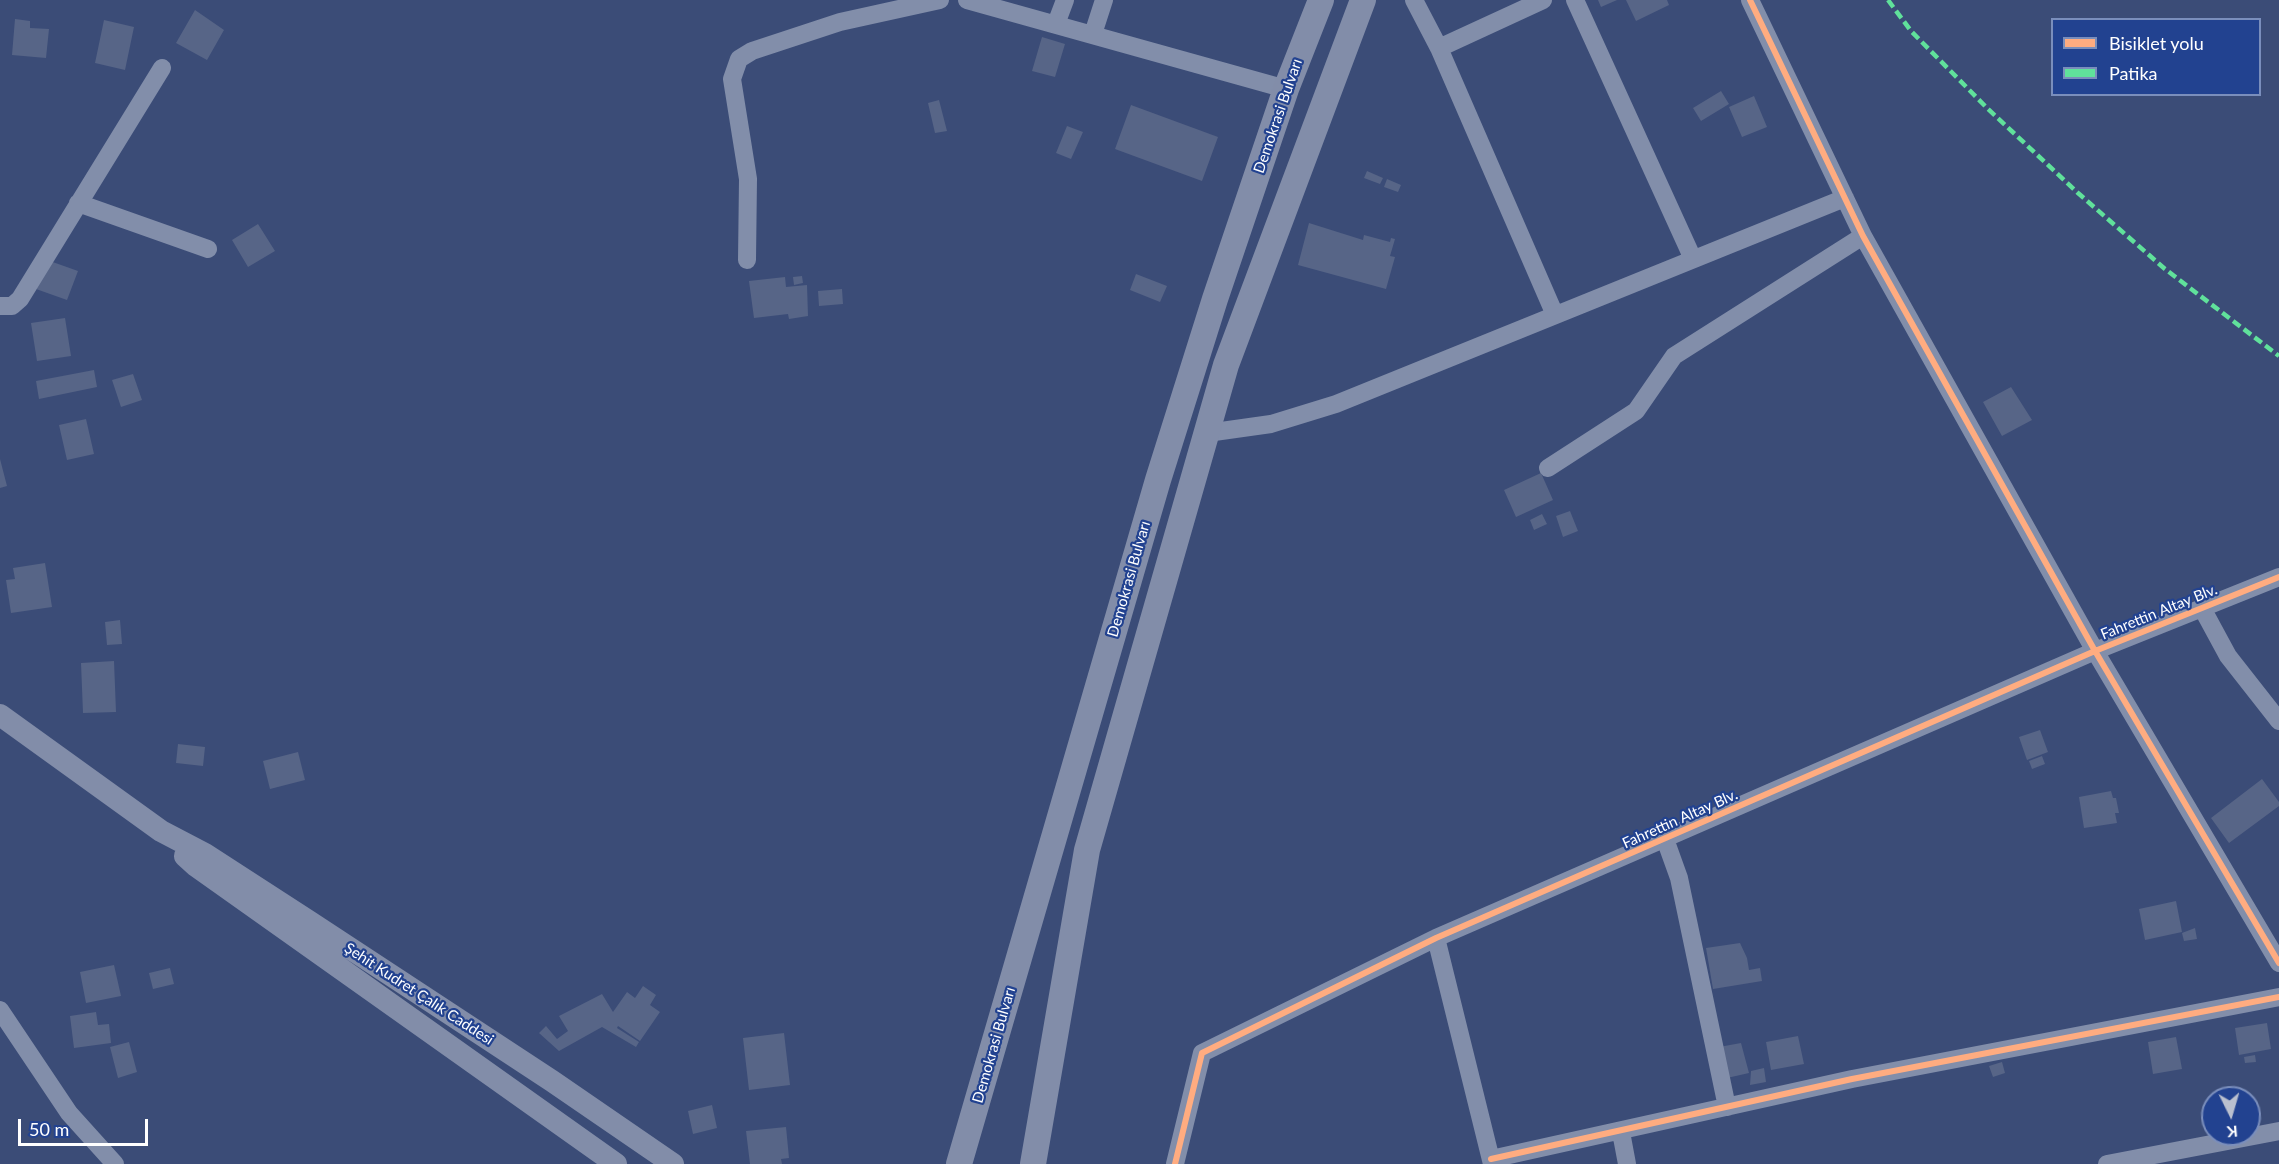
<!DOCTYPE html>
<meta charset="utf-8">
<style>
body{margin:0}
#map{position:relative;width:2279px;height:1164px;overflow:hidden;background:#3b4c77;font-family:Lato,sans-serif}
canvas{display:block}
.legend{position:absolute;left:2051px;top:18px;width:210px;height:78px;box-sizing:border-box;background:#224290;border:2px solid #7a8ebc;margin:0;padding:8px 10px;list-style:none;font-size:18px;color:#fff}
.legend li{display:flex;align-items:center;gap:12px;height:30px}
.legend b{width:30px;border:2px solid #7a8ebc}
.north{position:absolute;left:2201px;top:1086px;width:60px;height:60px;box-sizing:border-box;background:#224290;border:2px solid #7a8ebc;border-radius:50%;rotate:175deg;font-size:16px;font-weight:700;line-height:24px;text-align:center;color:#fff}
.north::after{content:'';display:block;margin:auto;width:21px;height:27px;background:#bac0cf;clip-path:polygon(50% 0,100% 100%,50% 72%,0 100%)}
.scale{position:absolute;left:18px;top:1119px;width:130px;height:27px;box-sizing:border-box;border:3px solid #fff;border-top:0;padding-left:8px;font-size:18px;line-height:21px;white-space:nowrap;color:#fff;-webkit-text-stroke:4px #224290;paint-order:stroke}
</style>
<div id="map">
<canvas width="2279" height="1164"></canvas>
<ul class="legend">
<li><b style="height:8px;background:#ffac80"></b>Bisiklet yolu</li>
<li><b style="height:8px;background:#60e19b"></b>Patika</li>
</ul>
<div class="north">K</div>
<div class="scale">50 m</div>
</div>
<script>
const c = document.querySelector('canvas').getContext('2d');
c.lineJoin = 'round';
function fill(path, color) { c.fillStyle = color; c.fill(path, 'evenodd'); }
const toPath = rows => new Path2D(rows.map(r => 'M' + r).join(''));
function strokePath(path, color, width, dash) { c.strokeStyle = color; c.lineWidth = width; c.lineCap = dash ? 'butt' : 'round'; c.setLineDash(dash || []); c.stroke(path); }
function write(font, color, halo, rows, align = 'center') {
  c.font = font + ' Lato,sans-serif'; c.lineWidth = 4.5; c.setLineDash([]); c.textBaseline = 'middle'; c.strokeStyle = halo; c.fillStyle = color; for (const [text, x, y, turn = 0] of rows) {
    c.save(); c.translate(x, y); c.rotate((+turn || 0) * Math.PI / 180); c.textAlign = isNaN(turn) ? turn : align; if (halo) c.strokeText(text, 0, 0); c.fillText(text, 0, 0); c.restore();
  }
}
const building = toPath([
 [1598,0,1617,0,1601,7],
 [1626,0,1667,0,1669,5,1636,21],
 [195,10,224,30,207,60,176,43],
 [15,19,30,21,30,28,49,29,46,58,12,55],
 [104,20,134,27,125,70,95,63],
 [1042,37,1065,44,1055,77,1032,71],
 [1721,91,1729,104,1701,121,1693,108],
 [1754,96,1767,127,1742,137,1729,107],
 [939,100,947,131,935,133,928,103],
 [1131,105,1218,137,1202,181,1115,149],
 [1067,126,1083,132,1071,159,1056,153],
 [1367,171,1383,178,1380,184,1364,178],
 [1387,179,1401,185,1398,192,1384,187],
 [1309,223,1363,240,1364,235,1390,242,1391,238,1395,239,1390,256,1395,257,1386,289,1298,265],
 [258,224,275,251,248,267,232,240],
 [47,260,78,271,67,300,36,289],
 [1136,274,1167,286,1160,302,1130,290],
 [802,276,803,283,794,285,793,277],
 [785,277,786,287,807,285,808,316,789,319,788,314,754,318,749,281],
 [842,289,843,304,819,306,818,291],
 [65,318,71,356,37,361,31,323],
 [94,370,97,387,39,399,36,381],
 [133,374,142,400,121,407,112,380],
 [2011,387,2032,420,2002,436,1983,402],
 [86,419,94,454,67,460,59,425],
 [0,459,7,486,0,488],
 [1541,473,1553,500,1516,517,1504,490],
 [1570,511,1578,531,1563,537,1556,516],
 [1542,514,1547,524,1534,530,1530,520],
 [45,563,52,607,11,613,6,580,15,579,13,568],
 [120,620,122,644,107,645,105,622],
 [114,661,116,712,83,713,81,663],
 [2040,730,2048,752,2027,760,2019,737],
 [178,744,205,747,203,766,176,763],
 [298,752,305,780,270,789,263,761],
 [2042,756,2045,764,2032,769,2029,761],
 [2262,779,2279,802,2279,806,2229,843,2211,818],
 [2111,791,2113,798,2116,798,2119,813,2115,813,2117,823,2084,828,2079,797],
 [2176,901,2182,932,2145,940,2139,909],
 [2195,928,2197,939,2184,941,2182,933],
 [1740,943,1747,958,1749,970,1760,968,1762,981,1713,989,1706,948],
 [114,965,121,996,86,1003,80,972],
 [170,968,174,984,153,989,149,973],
 [643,986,656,995,650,1005,660,1012,640,1041,618,1026,617,1028,639,1042,636,1047,602,1027,559,1051,539,1033,546,1026,557,1039,568,1031,559,1016,602,994,613,1012,627,992,635,998],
 [96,1012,98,1025,109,1024,111,1043,74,1048,70,1016],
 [2267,1023,2271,1049,2239,1055,2235,1028],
 [784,1033,790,1085,749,1090,743,1038],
 [1798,1036,1804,1064,1771,1070,1766,1042],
 [2176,1037,2182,1069,2153,1074,2148,1042],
 [129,1042,137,1072,118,1078,110,1047],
 [1741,1043,1749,1073,1727,1078,1719,1047],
 [2255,1055,2256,1062,2245,1063,2244,1057],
 [2002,1062,2005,1073,1993,1077,1989,1066],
 [1764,1068,1766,1082,1750,1085,1751,1071],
 [712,1105,717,1128,693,1134,688,1111],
 [786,1127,789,1158,781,1159,782,1164,750,1164,746,1131]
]);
const minor = toPath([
 [967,0,1286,89],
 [1414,0,1439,48,1555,315],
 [1575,0,1693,259],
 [1750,0,1863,236,2095,651,2279,963],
 [1056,24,1065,0],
 [1093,34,1104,0],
 [1439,48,1543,0],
 [78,203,208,249],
 [747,260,748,179,732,79,739,59,752,51,840,22,940,0],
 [0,306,12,306,20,299,162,68],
 [1207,433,1271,424,1336,404,1845,198],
 [1548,468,1636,411,1674,356,1863,236],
 [2202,608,2228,656,2279,721],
 [1665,839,1679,878,1727,1107],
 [1436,938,1492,1164],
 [0,1010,69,1113,115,1164],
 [1621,1132,1627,1164],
 [1491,1159,1852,1079,2279,997],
 [1175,1164,1202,1053,1436,938,2095,651,2279,577],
 [2107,1164,2279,1131]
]);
const major = toPath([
 [0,715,161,831,205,854,310,922,552,1081,673,1164],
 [185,856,196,866,616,1164]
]);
const highway = toPath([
 [959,1164,1158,480,1215,299,1286,89,1321,0],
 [1033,1164,1087,850,1226,365,1363,0]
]);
const quiet = toPath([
 [1888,0,1911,31,1988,109,2078,193,2165,269,2279,356]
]);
const cycleway = toPath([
 [1750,0,1863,236,2095,651,2279,963],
 [1491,1159,1852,1079,2279,997],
 [1175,1164,1202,1053,1436,938,2095,651,2279,577]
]);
const streetNames = [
 ["Demokrasi Bulvarı",1278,116,-71],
 ["Demokrasi Bulvarı",1129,579,-74],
 ["Fahrettin Altay Blv.",2159,612,-22],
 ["Fahrettin Altay Blv.",1680,819,-24],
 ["Şehit Kudret Çalık Caddesi",419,994,33],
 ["Demokrasi Bulvarı",994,1045,-74]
];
fill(building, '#576587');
strokePath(minor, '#828eaa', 18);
strokePath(major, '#828da9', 22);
strokePath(highway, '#828da9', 26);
strokePath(quiet, '#60e19b', 4.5, [9, 4.5]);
strokePath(cycleway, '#ffac80', 6);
write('15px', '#fff', '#224290', streetNames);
</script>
